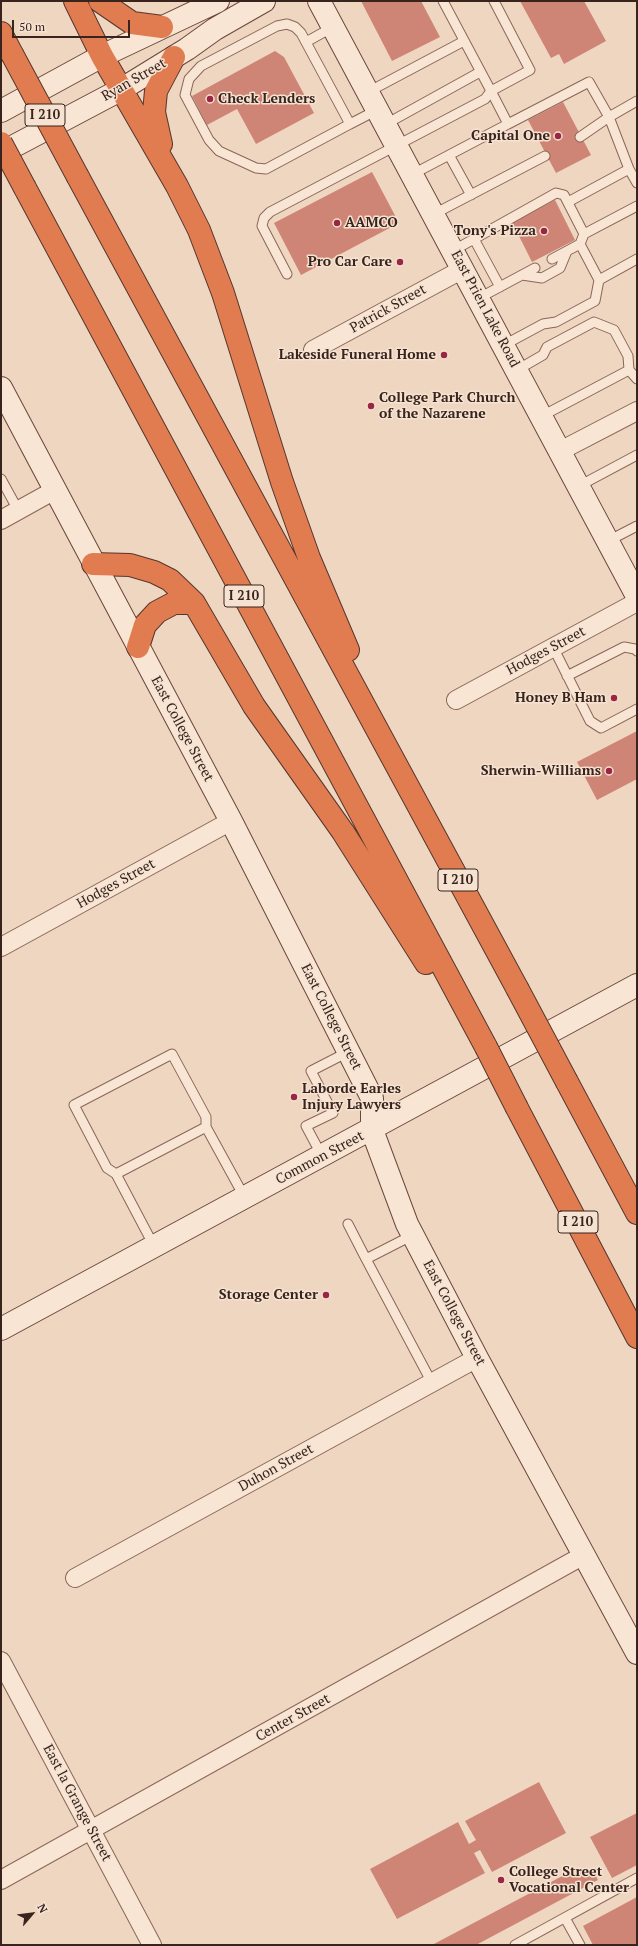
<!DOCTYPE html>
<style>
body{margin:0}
#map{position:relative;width:638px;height:1946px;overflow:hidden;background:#efd6c1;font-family:"PT Serif",serif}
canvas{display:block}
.frame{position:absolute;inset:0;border:2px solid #38231d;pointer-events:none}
.north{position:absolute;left:12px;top:1894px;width:40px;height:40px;-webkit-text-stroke:3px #f6e2d1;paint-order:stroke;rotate:62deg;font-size:11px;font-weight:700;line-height:16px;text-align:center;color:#38231d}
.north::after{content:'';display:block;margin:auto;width:14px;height:18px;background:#38231d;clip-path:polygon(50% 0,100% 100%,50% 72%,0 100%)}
.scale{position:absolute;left:12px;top:20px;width:118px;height:18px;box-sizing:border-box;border:2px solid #38231d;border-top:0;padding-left:5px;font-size:12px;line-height:14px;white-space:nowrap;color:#38231d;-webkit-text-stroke:3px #f6e2d1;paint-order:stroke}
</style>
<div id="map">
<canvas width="638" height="1946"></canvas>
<div class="frame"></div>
<div class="north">N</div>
<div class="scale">50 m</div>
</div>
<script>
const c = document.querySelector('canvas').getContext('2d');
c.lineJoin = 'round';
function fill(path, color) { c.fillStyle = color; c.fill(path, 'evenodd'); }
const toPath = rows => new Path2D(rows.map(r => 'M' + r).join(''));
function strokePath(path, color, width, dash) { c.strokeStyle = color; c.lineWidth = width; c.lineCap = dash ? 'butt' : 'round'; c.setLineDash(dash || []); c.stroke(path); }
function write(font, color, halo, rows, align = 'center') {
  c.font = font + ' "PT Serif",serif'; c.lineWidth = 3; c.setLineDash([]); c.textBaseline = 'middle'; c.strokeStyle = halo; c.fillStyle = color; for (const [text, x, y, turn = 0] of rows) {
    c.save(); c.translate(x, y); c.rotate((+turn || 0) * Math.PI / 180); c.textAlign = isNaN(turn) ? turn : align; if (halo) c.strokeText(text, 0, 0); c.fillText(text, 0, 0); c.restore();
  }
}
const building = toPath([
 [361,1,421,1,440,37,392,61],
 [520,1,584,1,606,41,564,64,559,54,551,58],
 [275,51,284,57,314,113,256,144,237,109,207,125,192,96],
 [563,102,591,155,556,173,528,120],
 [372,172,399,223,301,275,274,223],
 [555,200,575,240,532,262,512,222],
 [637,731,637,779,597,800,577,762],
 [539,1782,566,1833,492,1872,480,1850,474,1853,485,1873,397,1919,370,1869,458,1822,469,1844,476,1840,465,1821],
 [637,1813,637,1865,612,1878,590,1837],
 [585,1868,587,1873,593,1870,598,1880,476,1945,432,1945,568,1873,570,1876],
 [637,1897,637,1945,593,1945,583,1926]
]);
const lane = toPath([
 [443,1,491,91,530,70,494,1],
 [306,42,333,27],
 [368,92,464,41],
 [350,124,266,169,256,168,219,151,209,140,185,95,189,79,201,66,277,26,287,24,295,27,301,33,350,124,377,110],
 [386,124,480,72],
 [508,124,589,82,609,117,629,169],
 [580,137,609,117,637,101],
 [449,155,471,195],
 [568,202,629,169,637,183],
 [434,214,545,156],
 [584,234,637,206],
 [454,250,474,239],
 [287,274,262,226,264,218,270,212,485,99,491,91,508,124,413,174],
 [522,275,542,278,560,268,567,251],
 [599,280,637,259],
 [500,287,474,239,556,193,564,195,584,234,580,244,552,259],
 [479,298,535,268],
 [504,345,543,324,556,322,595,301,599,280,580,244],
 [517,370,543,355,547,347,594,322,614,330,628,356,629,370,542,416],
 [629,370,637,379],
 [1,479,18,510],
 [579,486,637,455],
 [608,541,637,526],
 [553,647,590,721,601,728,637,709],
 [567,676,624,647,635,649,637,651],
 [322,1156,306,1126,333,1113,311,1071,348,1052],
 [116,1174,206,1127,245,1198],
 [348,1224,366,1259],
 [413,1235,366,1259,432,1383],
 [154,1246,116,1174,107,1168,74,1105,172,1054,206,1117,206,1127],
 [565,1918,580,1945],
 [515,1945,637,1878]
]);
const street = toPath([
 [313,350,463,269],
 [560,451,637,411],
 [1,520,55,490],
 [456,700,637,602],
 [1,947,231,821],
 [75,1578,477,1358],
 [1,1661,152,1945],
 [1,1880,584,1555]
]);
const secondary = toPath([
 [319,1,637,596],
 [1,111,102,56,218,1],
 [1,153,122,89,187,49,215,29,264,1],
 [1,388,231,821,372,1098,372,1130,407,1224,477,1358,637,1653],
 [1,1329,637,985]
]);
const highway = toPath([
 [75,1,102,56,177,186,199,230,223,293,282,482,309,558,348,650],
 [100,1,132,23,162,27],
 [1,33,12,54],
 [161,144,154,112,156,91,174,57],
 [78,177,517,988],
 [25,188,486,1047],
 [93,564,130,565,154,572,170,580,194,603,254,706,343,832,426,963],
 [138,647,145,625,157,612,174,603,194,603],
 [567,1082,637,1213],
 [517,1108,637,1337]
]);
const highwayBridge = toPath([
 [12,54,78,177],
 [1,143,25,188],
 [517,988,567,1082],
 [486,1047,517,1108]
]);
const markers = [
 [210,99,4,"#992744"],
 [558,136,4,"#992744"],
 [337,223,4,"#992744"],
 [544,231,4,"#992744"],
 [400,262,4,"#992744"],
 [444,355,4,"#992744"],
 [371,406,4,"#992744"],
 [614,698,4,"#992744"],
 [609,771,4,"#992744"],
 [294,1097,4,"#992744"],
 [326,1295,4,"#992744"],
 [501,1880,4,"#992744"]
];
const shields = [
 [45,115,40],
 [244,596,40],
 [458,880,40],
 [578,1222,40]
];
const shieldNames = [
 ["I 210",45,115],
 ["I 210",244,596],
 ["I 210",458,880],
 ["I 210",578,1222]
];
const streetNames = [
 ["Ryan Street",134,80,-30],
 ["Patrick Street",388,309,-29],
 ["East Prien Lake Road",485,309,62],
 ["Hodges Street",546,651,-28],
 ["East College Street",182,729,62],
 ["Hodges Street",116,884,-29],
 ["East College Street",331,1017,63],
 ["Common Street",320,1158,-28],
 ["East College Street",454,1313,62],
 ["Duhon Street",276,1468,-29],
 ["Center Street",293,1718,-29],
 ["East la Grange Street",77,1803,62]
];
const poiNames = [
 ["Check Lenders",218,99,"left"],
 ["Capital One",550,136],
 ["AAMCO",345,223,"left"],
 ["Tony's Pizza",536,231],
 ["Pro Car Care",392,262],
 ["Lakeside Funeral Home",436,355],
 ["College Park Church",379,398,"left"],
 ["of the Nazarene",379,414,"left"],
 ["Honey B Ham",606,698],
 ["Sherwin-Williams",601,771],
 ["Laborde Earles",302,1089,"left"],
 ["Injury Lawyers",302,1105,"left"],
 ["Storage Center",318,1295],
 ["College Street",509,1872,"left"],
 ["Vocational Center",509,1888,"left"]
];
fill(building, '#ce8576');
strokePath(lane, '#896658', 11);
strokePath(street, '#896658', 20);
strokePath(secondary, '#6a473c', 24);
strokePath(highway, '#56362d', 24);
strokePath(lane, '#f9e5d4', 9);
strokePath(street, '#f9e5d4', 18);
strokePath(secondary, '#f9e5d4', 22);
strokePath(highway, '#e07c50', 22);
strokePath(highwayBridge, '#56362d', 24, []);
strokePath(highwayBridge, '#e07c50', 22);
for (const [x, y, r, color] of markers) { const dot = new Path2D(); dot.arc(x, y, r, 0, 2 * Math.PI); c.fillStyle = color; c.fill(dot); strokePath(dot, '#f6e2d1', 1.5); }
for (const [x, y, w] of shields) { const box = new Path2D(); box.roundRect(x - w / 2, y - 11, w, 22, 3); c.fillStyle = '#f6e2d1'; c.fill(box); strokePath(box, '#38231d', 1); }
write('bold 13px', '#38231d', null, shieldNames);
write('14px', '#38231d', '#f6e2d1', streetNames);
write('bold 14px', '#38231d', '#f6e2d1', poiNames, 'right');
</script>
